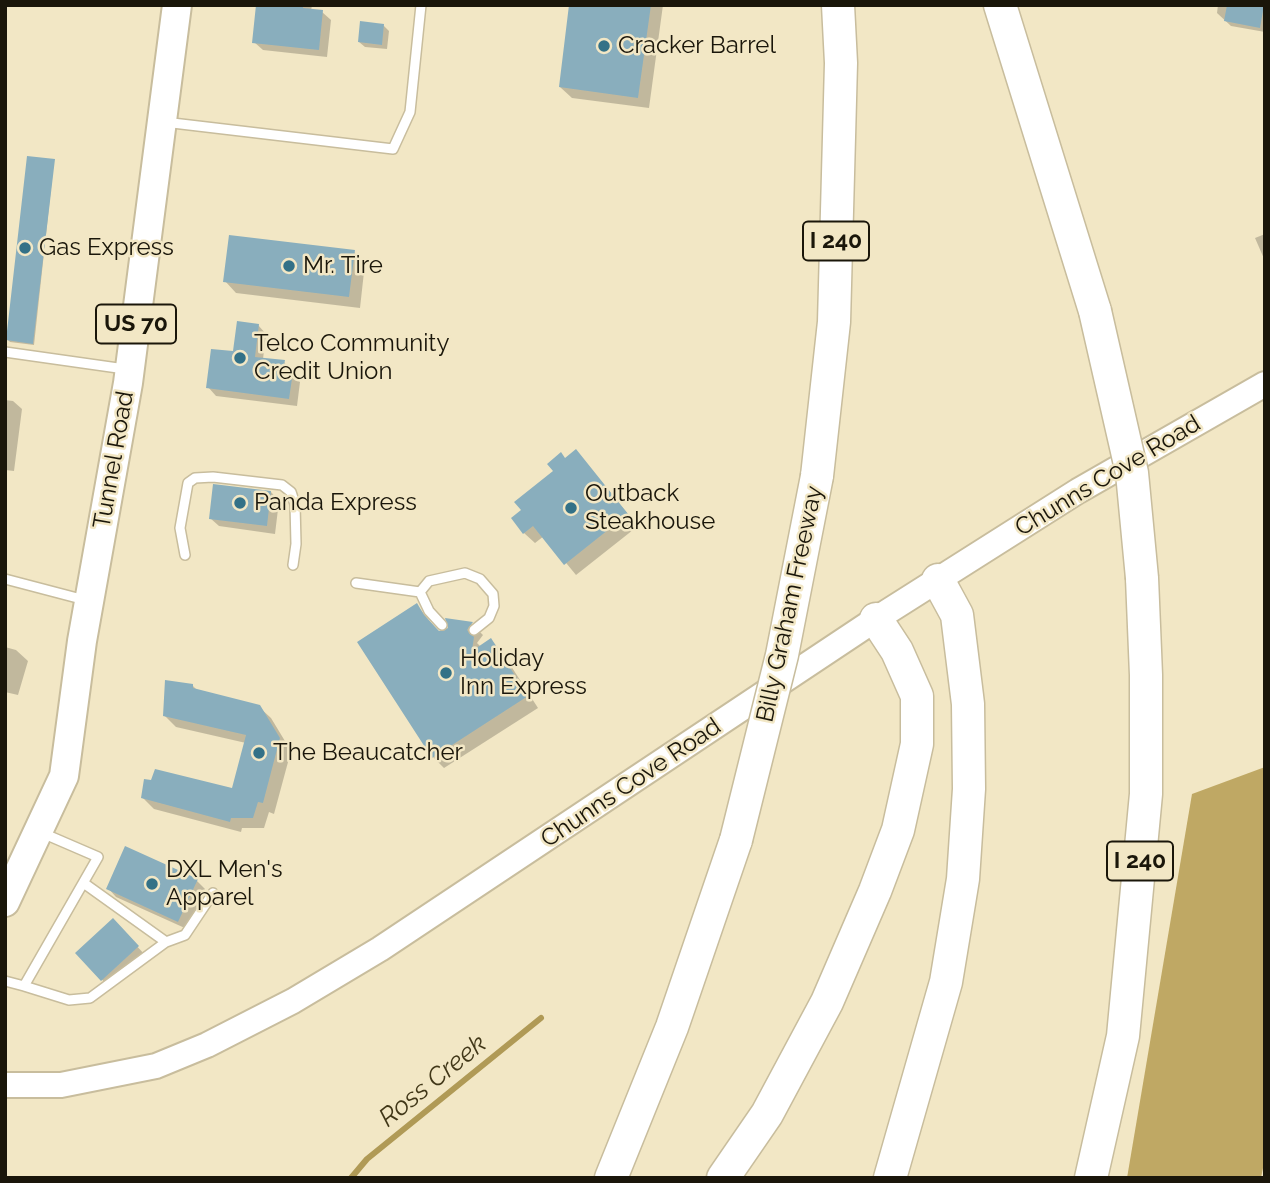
<!DOCTYPE html>
<style>
body{margin:0}
#map{position:relative;width:1270px;height:1183px;overflow:hidden;background:#f2e7c5;font-family:Raleway,sans-serif}
canvas{display:block}
.frame{position:absolute;inset:0;border:7px solid #1a160a;pointer-events:none}
</style>
<div id="map">
<canvas width="1270" height="1183"></canvas>
<div class="frame"></div>
</div>
<script>
const c = document.querySelector('canvas').getContext('2d');
c.lineJoin = 'round';
function fill(path, color) { c.fillStyle = color; c.fill(path, 'evenodd'); }
const toPath = rows => new Path2D(rows.map(r => 'M' + r).join(''));
function strokePath(path, color, width, dash) { c.strokeStyle = color; c.lineWidth = width; c.lineCap = dash ? 'butt' : 'round'; c.setLineDash(dash || []); c.stroke(path); }
function write(font, color, halo, rows, align = 'center') {
  c.font = font + ' Raleway,sans-serif'; c.lineWidth = 5; c.setLineDash([]); c.textBaseline = 'middle'; c.strokeStyle = halo; c.fillStyle = color; for (const [text, x, y, turn = 0] of rows) {
    c.save(); c.translate(x, y); c.rotate((+turn || 0) * Math.PI / 180); c.textAlign = isNaN(turn) ? turn : align; if (halo) c.strokeText(text, 0, 0); c.fillText(text, 0, 0); c.restore();
  }
}
const forest = toPath([
 [1265,767,1265,1158,1261,1178,1127,1178,1192,794]
]);
const shadow = toPath([
 [285,5,312,5,311,11,322,12,331,20,327,57,263,50,254,42],
 [570,5,663,5,649,108,572,98,560,87],
 [1218,5,1265,5,1265,32,1231,26,1217,13],
 [383,25,389,31,387,49,365,47,359,42],
 [54,161,34,345,10,342,8,340],
 [1265,234,1265,261,1255,238],
 [354,252,365,263,360,308,236,293,225,281],
 [258,325,266,334,263,359,284,362,300,382,297,406,216,396,208,387],
 [5,400,13,401,22,409,14,471,5,470],
 [576,451,638,526,576,575,544,536,535,543,524,533,523,511,555,471],
 [271,492,279,501,275,534,219,526,210,518],
 [417,605,439,633,451,629,448,620,472,624,483,635,477,643,481,647,491,640,502,652,538,708,444,768,433,757],
 [5,647,16,650,28,661,18,695,5,692],
 [192,685,199,692,259,707,271,718,291,751,274,814,269,812,264,828,242,828,241,832,154,809,142,797,233,790,246,743,176,727,164,715],
 [197,881,205,889,187,929,116,897,108,888],
 [121,929,146,956,110,988,77,953]
]);
const stream = toPath([
 [351,1178,367,1159,541,1018]
]);
const building = toPath([
 [256,5,303,5,303,8,323,10,319,50,252,43],
 [569,5,651,5,638,98,559,87],
 [1227,5,1264,5,1260,28,1224,21],
 [360,21,384,24,382,45,358,42],
 [27,156,55,159,33,344,6,340],
 [229,235,355,250,349,297,223,282],
 [237,321,259,324,255,357,285,360,283,371,293,372,289,399,206,388,211,349,233,351],
 [576,449,628,514,564,565,533,526,523,534,511,518,521,510,514,502,553,471,547,464,561,452,565,458],
 [213,484,271,491,267,526,209,519],
 [417,603,424,615,439,631,448,628,445,618,473,622,467,630,474,637,472,651,491,638,528,696,432,758,357,642],
 [165,680,193,684,193,688,260,705,280,738,263,803,258,802,253,818,231,818,230,822,141,798,144,779,151,780,155,769,232,788,246,735,163,716],
 [125,846,198,879,178,922,106,889],
 [113,918,139,946,101,981,75,953]
]);
const lane = toPath([
 [164,122,393,149,410,112,421,5],
 [5,352,125,369],
 [185,555,180,528,188,483,195,478,213,477,282,485,291,492,295,504,296,544,293,565],
 [5,579,85,600],
 [356,583,420,592],
 [442,625,429,611,420,592,429,581,465,573,480,579,493,594,494,606,489,618,474,630],
 [85,884,166,942],
 [5,981,24,986,98,857,40,832],
 [24,986,69,1000,90,998,166,942,185,935,213,893]
]);
const secondary = toPath([
 [5,1085,61,1085,156,1066,207,1045,293,1001,380,949,876,619,1078,491,1265,384]
]);
const primary = toPath([
 [5,902,64,776,82,641,128,383,177,5]
]);
const highway = toPath([
 [1000,5,1095,311],
 [817,476,834,322,841,63,838,5],
 [611,1178,672,1027,736,840],
 [723,1178,767,1114,827,1002,875,891,898,830,917,744,917,696,897,651,876,619],
 [890,1178,946,982,963,879,969,789,968,704,957,615,938,580],
 [1091,1178,1123,1036,1146,794,1146,675,1142,578]
]);
const highwayBridge = toPath([
 [1095,311,1132,473,1142,578],
 [736,840,782,655,817,476]
]);
const markers = [
 [604,46,7,"#337187"],
 [25,248,7,"#337187"],
 [289,266,7,"#337187"],
 [240,358,7,"#337187"],
 [240,503,7,"#337187"],
 [571,508,7,"#337187"],
 [446,673,7,"#337187"],
 [259,753,7,"#337187"],
 [152,884,7,"#337187"]
];
const shields = [
 [836,241,66],
 [136,324,80],
 [1140,861,66]
];
const shieldNames = [
 ["I 240",836,241],
 ["US 70",136,324],
 ["I 240",1140,861]
];
const poiNames = [
 ["Cracker Barrel",618,46],
 ["Gas Express",39,248],
 ["Mr. Tire",303,266],
 ["Telco Community",254,344],
 ["Credit Union",254,372],
 ["Outback",585,494],
 ["Steakhouse",585,522],
 ["Panda Express",254,503],
 ["Holiday",460,659],
 ["Inn Express",460,687],
 ["The Beaucatcher",273,753],
 ["DXL Men's",166,870],
 ["Apparel",166,898]
];
const streetNames = [
 ["Tunnel Road",114,460,-80],
 ["Chunns Cove Road",1108,476,-31],
 ["Billy Graham Freeway",790,604,-78],
 ["Chunns Cove Road",631,783,-34]
];
const waterNames = [
 ["Ross Creek",433,1081,-39]
];
fill(forest, '#bfa864');
fill(shadow, '#0003');
strokePath(stream, '#b09a56', 6);
fill(building, '#89aebd');
strokePath(lane, '#c8bd9d', 12);
strokePath(secondary, '#c8bd9d', 28);
strokePath(primary, '#c8bd9d', 32);
strokePath(highway, '#c8bd9d', 35);
strokePath(lane, '#fff', 9);
strokePath(secondary, '#fff', 24);
strokePath(primary, '#fff', 28);
strokePath(highway, '#fff', 32);
strokePath(highwayBridge, '#c8bd9d', 35, []);
strokePath(highwayBridge, '#fff', 32);
for (const [x, y, r, color] of markers) { const dot = new Path2D(); dot.arc(x, y, r, 0, 2 * Math.PI); c.fillStyle = color; c.fill(dot); strokePath(dot, '#f2e7c5', 2.5); }
for (const [x, y, w] of shields) { const box = new Path2D(); box.roundRect(x - w / 2, y - 19.5, w, 39, 5); c.fillStyle = '#f2e7c5'; c.fill(box); strokePath(box, '#1a160a', 2); }
write('bold 23px', '#1a160a', null, shieldNames);
write('24px', '#1a160a', '#f2e7c5', poiNames, 'left');
write('24px', '#1a160a', '#f2e7c5', streetNames);
write('italic 26px', '#413718', '#f2e7c5', waterNames);
</script>
